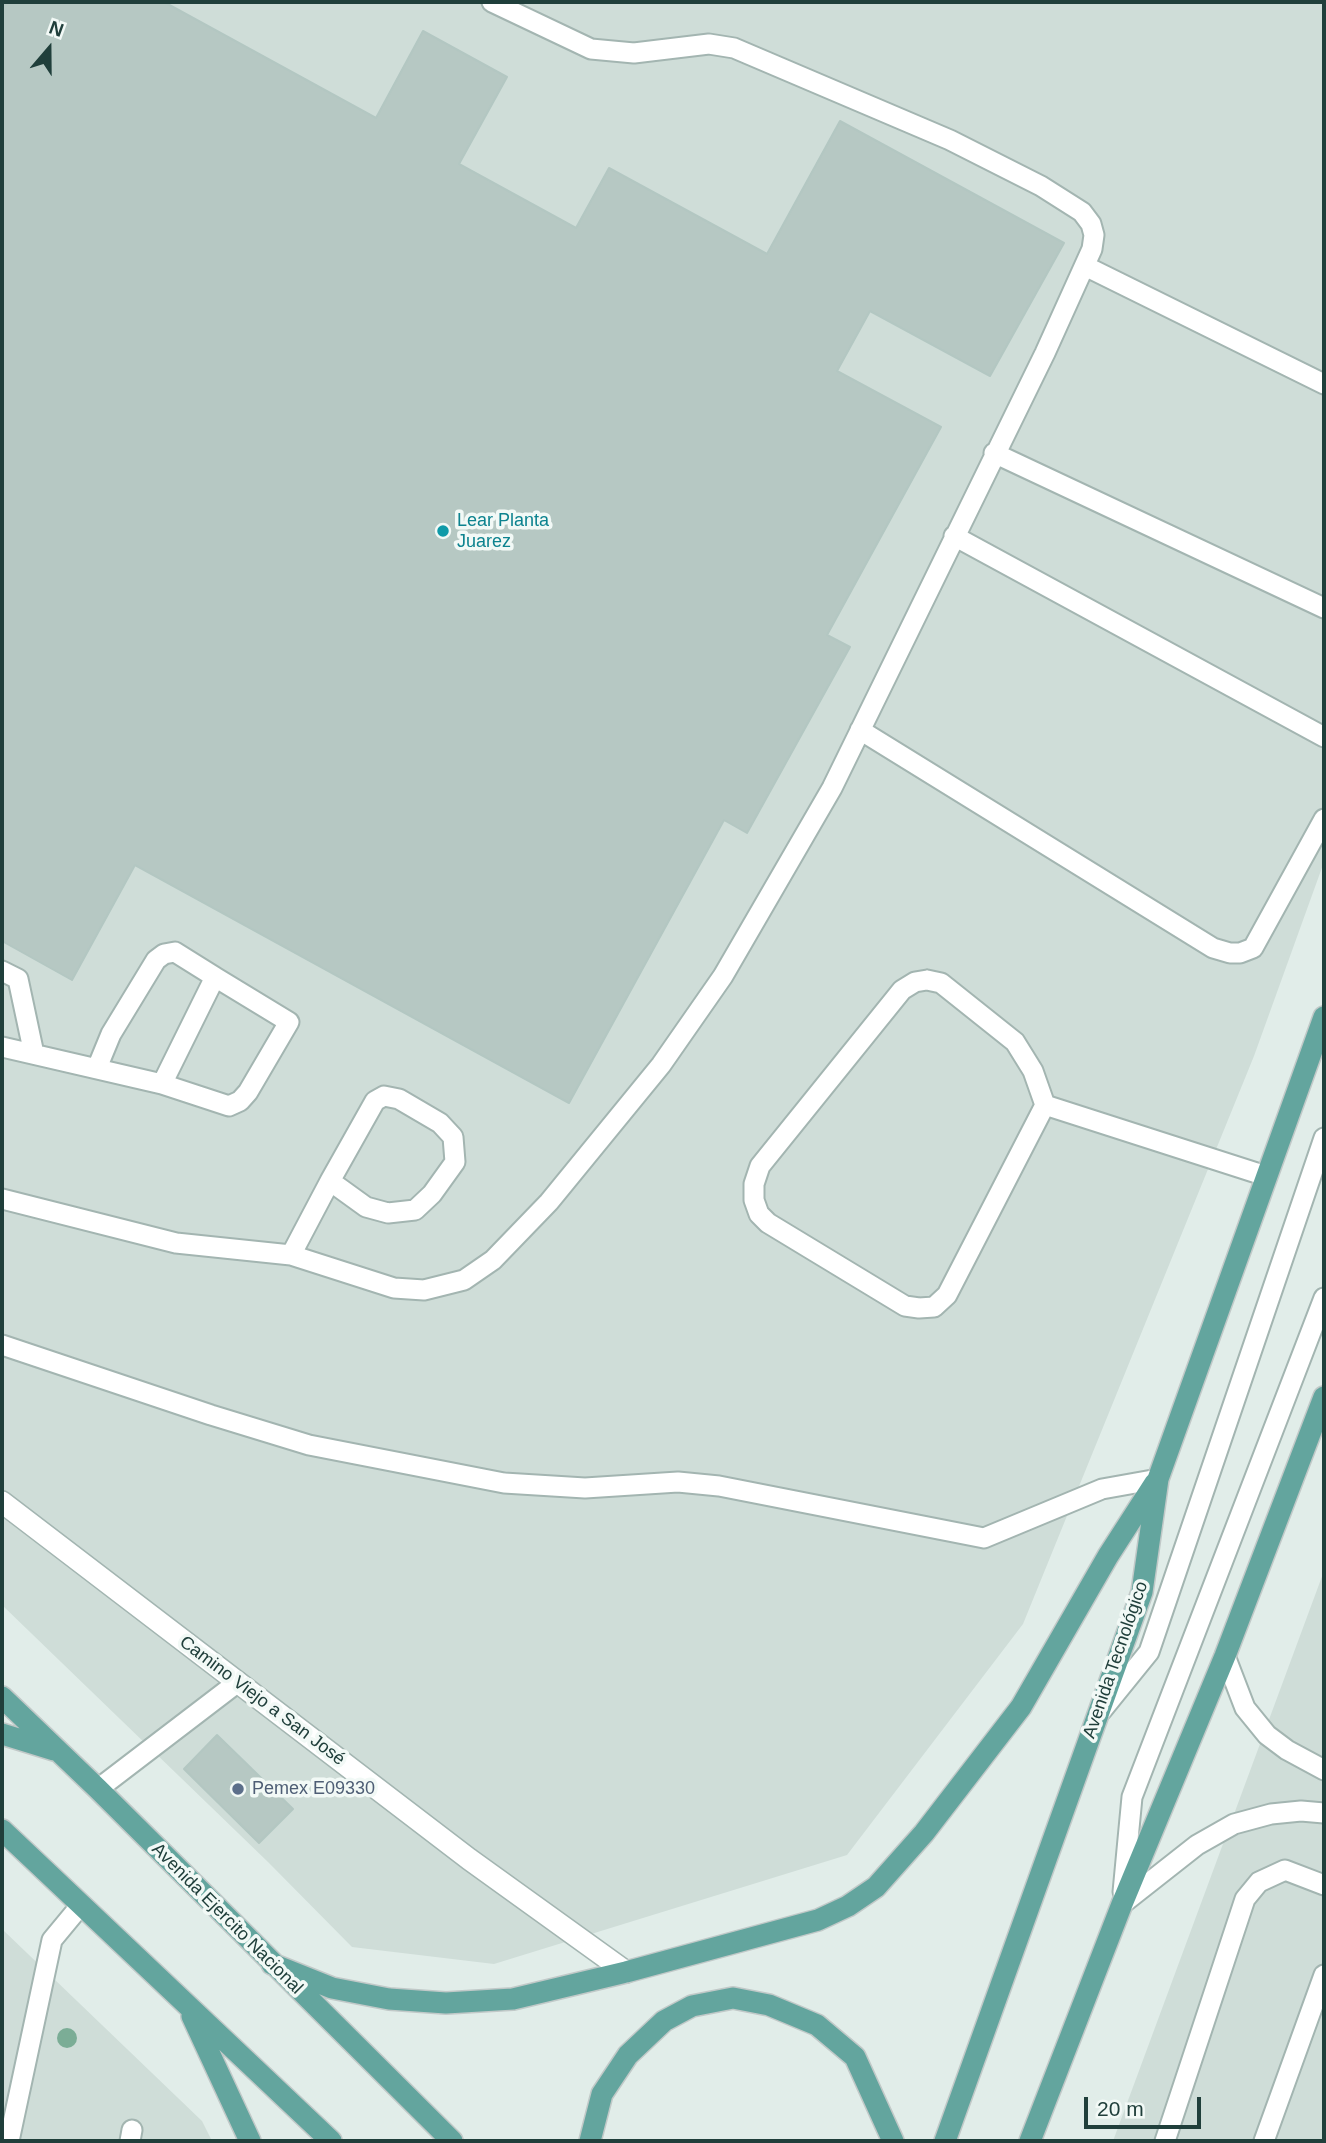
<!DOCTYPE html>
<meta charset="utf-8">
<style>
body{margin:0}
#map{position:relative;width:1326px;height:2143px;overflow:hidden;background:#e1ede9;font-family:Arial,sans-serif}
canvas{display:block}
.frame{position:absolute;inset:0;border:4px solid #203f3b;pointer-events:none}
.north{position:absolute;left:14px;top:14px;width:70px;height:70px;-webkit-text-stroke:5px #f2f9f6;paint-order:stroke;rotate:20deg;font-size:19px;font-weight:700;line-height:28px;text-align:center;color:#203f3b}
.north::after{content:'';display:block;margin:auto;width:24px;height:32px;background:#203f3b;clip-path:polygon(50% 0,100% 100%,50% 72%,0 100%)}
.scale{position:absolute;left:1084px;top:2097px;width:117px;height:32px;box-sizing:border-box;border:4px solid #203f3b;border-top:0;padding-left:9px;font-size:21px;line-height:24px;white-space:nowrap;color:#203f3b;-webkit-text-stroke:5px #f2f9f6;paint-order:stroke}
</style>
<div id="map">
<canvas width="1326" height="2143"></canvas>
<div class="frame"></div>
<div class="north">N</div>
<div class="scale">20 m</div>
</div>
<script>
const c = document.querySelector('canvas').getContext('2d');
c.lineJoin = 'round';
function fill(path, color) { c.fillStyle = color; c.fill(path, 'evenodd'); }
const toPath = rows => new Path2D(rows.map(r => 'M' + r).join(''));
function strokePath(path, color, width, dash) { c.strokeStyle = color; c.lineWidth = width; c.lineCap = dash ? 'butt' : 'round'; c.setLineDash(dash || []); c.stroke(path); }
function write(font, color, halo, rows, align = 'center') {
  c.font = font + ' Arial,sans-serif'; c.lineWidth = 7; c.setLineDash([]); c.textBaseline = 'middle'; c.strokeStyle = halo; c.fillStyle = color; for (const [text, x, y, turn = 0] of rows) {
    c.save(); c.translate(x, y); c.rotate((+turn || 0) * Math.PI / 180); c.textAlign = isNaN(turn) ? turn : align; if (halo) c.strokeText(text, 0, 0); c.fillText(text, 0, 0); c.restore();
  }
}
const built = toPath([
 [2,2,1324,2,1324,862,1254,1056,1023,1624,847,1855,494,1964,352,1947,268,1862,2,1605],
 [1324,1571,1324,2141,1113,2141],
 [2,1929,202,2121,212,2141,2,2141]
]);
const building = toPath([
 [2,2,164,2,376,118,423,31,507,77,459,164,576,228,609,168,767,254,840,121,1064,243,990,376,870,311,837,371,941,427,827,635,850,647,747,833,724,820,569,1103,135,865,72,980,2,941,2,2],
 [217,1735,293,1809,259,1843,184,1769,217,1735]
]);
const service = toPath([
 [1085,266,1324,384],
 [994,453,1324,608],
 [954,536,1324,737],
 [860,730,1213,948,1230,953,1240,953,1253,948,1324,819],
 [2,971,18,979,34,1054],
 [927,980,941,983,1015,1042,1033,1071,1045,1105,947,1295,934,1307,919,1308,905,1306,768,1223,759,1214,754,1200,754,1184,760,1166,902,990,915,982,927,980],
 [2,1047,162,1084,229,1106,240,1101,248,1092,289,1022,215,977],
 [97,1068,111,1034,156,960,164,954,175,952,215,977,162,1084],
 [1045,1105,1266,1176],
 [2,1199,176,1243,291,1255,394,1288,424,1290,464,1280,493,1260,549,1202,661,1065,723,976,832,788,1045,353,1092,249,1094,235,1091,224,1082,212,1041,186,950,140,734,48,709,44,634,53,591,49,492,2],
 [291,1255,330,1181,375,1101,384,1096,399,1099,440,1123,453,1137,455,1162,432,1194,415,1210,388,1213,366,1207,330,1181],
 [2,1345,211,1415,309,1445,504,1483,585,1488,678,1482,719,1486,984,1538,1102,1489,1158,1479],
 [1225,1656,1245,1708,1267,1735,1287,1750,1324,1770],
 [1102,1710,1149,1652,1324,1138],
 [98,1789,238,1682],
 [1123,1892,1132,1797,1324,1298],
 [1122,1904,1197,1845,1234,1824,1271,1814,1301,1811,1324,1813],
 [9,2141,52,1940,81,1905],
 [130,2141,132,2130],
 [1165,2141,1245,1899,1259,1882,1285,1870,1324,1885],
 [1264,2141,1324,1975]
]);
const minor = toPath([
 [2,1502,469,1859,626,1972]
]);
const primary = toPath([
 [2,1697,98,1789,452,2141],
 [2,1734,54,1750],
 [2,1830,331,2141],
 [272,1964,332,1988,389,1999,446,2003,513,1999,626,1972,818,1920,848,1906,876,1887,924,1833,1021,1707,1108,1556,1155,1483],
 [192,2016,250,2141],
 [590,2141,602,2094,628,2055,664,2021,692,2006,733,1998,769,2005,817,2025,855,2057,893,2141],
 [945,2141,1142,1592,1158,1479,1324,1017],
 [1030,2141,1122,1904,1225,1656,1324,1397]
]);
const trees = [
 [67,2038]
];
const markers = [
 [443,531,7,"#0f9aa8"],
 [238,1789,7,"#5c6f8a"]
];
const cultureNames = [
 ["Lear Planta",457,521],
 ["Juarez",457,542]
];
const streetNames = [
 ["Avenida Tecnológico",1116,1660,-71],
 ["Camino Viejo a San José",262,1701,37],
 ["Avenida Ejercito Nacional",227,1919,45]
];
const serviceNames = [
 ["Pemex E09330",252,1789]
];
fill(built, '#cfddd8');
fill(building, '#b6c8c3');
strokePath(building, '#b3c7c2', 2);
strokePath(service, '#a3b5b1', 23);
strokePath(minor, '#a3b5b1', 24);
strokePath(primary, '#c1c9c8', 24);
strokePath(service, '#fff', 19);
strokePath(minor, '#fff', 21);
strokePath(primary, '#63a59e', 21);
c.fillStyle = '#7bad96';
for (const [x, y] of trees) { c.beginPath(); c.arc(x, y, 10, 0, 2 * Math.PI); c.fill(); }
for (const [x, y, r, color] of markers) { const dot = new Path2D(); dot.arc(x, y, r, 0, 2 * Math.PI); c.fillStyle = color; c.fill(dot); strokePath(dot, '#f2f9f6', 2.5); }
write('18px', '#0d838f', '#f2f9f6', cultureNames, 'left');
write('18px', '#203f3b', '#f2f9f6', streetNames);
write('18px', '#4e5e75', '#f2f9f6', serviceNames, 'left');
</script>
